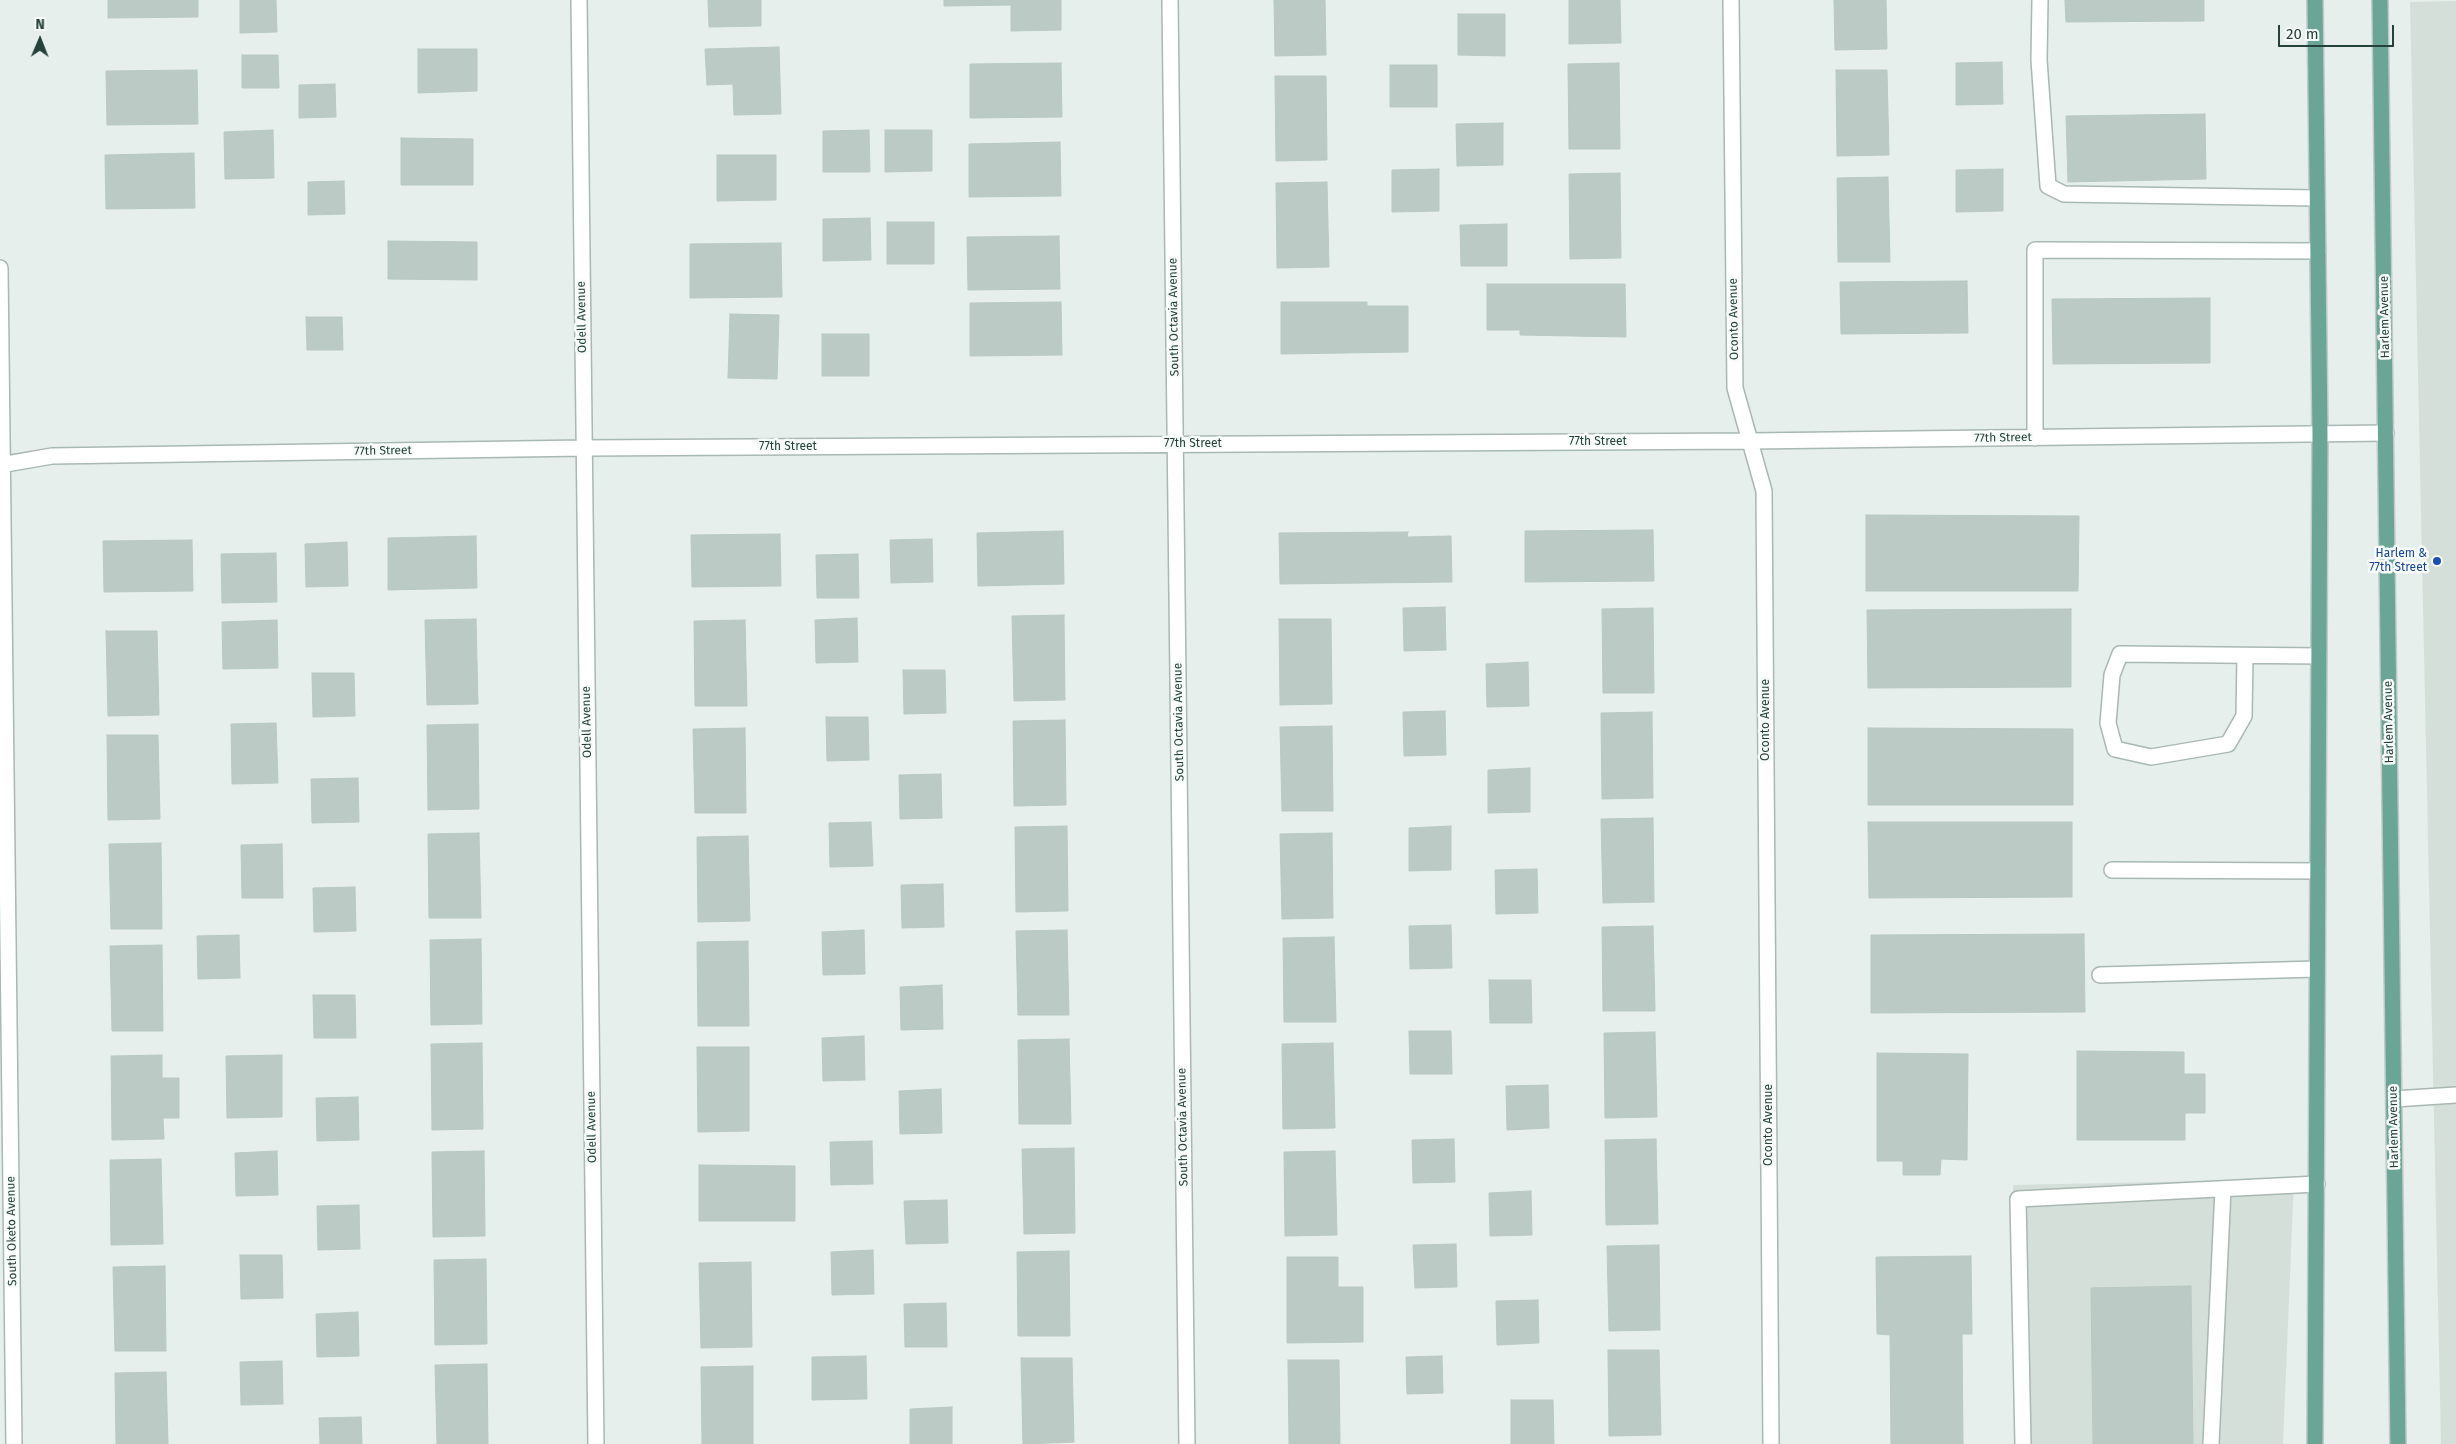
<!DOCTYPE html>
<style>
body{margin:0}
#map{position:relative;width:2456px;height:1444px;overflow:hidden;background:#e6efeb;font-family:"Fira Sans",sans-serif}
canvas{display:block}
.north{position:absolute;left:15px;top:15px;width:50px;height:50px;-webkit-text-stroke:4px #f7fbf9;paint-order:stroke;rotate:1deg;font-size:14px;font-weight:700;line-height:20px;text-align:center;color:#24423a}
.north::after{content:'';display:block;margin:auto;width:18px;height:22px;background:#24423a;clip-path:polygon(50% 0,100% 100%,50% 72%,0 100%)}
.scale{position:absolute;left:2278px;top:25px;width:116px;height:22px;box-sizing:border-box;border:2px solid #24423a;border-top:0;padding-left:6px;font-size:15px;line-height:18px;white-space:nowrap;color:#24423a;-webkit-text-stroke:4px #f7fbf9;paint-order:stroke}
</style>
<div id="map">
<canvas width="2456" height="1444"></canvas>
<div class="north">N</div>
<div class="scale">20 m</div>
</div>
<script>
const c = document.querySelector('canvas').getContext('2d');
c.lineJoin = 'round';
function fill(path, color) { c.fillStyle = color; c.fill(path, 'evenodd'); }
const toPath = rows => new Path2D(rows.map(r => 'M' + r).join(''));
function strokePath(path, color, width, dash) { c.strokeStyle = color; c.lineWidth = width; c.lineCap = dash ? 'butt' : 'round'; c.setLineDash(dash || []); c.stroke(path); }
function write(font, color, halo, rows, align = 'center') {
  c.font = font + ' "Fira Sans",sans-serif'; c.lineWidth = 5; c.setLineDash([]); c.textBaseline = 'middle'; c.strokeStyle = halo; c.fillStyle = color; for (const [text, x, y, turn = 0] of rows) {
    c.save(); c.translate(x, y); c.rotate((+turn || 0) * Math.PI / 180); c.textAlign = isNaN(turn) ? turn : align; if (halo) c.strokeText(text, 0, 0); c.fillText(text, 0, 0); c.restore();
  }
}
const built = toPath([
 [2456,1,2456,1444,2441,1444,2410,2],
 [2294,1179,2283,1444,2015,1444,2013,1185]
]);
const building = toPath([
 [108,0,198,0,198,17,108,18,108,0],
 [240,0,276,0,277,32,240,33,240,0],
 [708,0,761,0,761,26,709,27,708,0],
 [944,0,1061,0,1061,30,1011,31,1011,5,944,6,944,0],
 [1274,0,1325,0,1326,55,1275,56,1274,0],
 [1569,0,1620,0,1621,43,1569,44,1569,0],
 [1834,0,1886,0,1887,49,1835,50,1834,0],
 [2065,0,2204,0,2204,21,2066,22,2065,0],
 [1458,14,1505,14,1505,56,1458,55,1458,14],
 [779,47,781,114,734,115,733,84,707,85,705,49,779,47],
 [418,49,477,49,477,91,418,93,418,49],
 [242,55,278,55,279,88,242,88,242,55],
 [2002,62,2003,104,1956,105,1956,63,2002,62],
 [1061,63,1062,117,970,118,970,64,1061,63],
 [1619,63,1620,149,1569,149,1568,64,1619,63],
 [1390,65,1437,65,1437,107,1390,107,1390,65],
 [197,70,198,124,107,125,106,71,197,70],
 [1836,70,1887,70,1889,155,1837,156,1836,70],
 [1275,76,1326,76,1327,160,1276,161,1275,76],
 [335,84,336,117,299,118,299,85,335,84],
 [2205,114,2206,179,2068,182,2066,116,2205,114],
 [1503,123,1503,165,1457,166,1456,124,1503,123],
 [273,130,274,178,225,179,224,132,273,130],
 [869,130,870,172,823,172,823,131,869,130],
 [885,130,932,130,932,171,885,172,885,130],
 [401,138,473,139,473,185,401,185,401,138],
 [1060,142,1061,196,969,197,969,144,1060,142],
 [194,153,195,208,106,209,105,155,194,153],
 [717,155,776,155,776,200,717,201,717,155],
 [1439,169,1439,211,1392,212,1392,170,1439,169],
 [2003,169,2003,211,1956,212,1956,170,2003,169],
 [1620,173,1621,258,1570,259,1569,174,1620,173],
 [1888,177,1890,262,1838,262,1837,178,1888,177],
 [344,181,345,214,308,215,308,182,344,181],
 [1327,182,1329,267,1277,268,1276,183,1327,182],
 [870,218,871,260,823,261,823,219,870,218],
 [887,222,934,222,934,264,887,264,887,222],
 [1507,224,1507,266,1461,266,1460,225,1507,224],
 [1059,236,1060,289,968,290,967,237,1059,236],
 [388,241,477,242,477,280,388,279,388,241],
 [781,243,782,297,690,298,690,244,781,243],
 [1967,281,1968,333,1841,334,1840,282,1967,281],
 [1487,284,1625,284,1626,337,1520,335,1520,330,1487,330,1487,284],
 [2210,298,2210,363,2053,364,2052,299,2210,298],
 [1061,302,1062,355,970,356,970,303,1061,302],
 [1281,302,1367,302,1367,306,1408,306,1408,352,1281,354,1281,302],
 [730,314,779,315,777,379,728,378,730,314],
 [306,317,342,317,343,350,307,350,306,317],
 [822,334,869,334,869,376,822,376,822,334],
 [1866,515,2079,516,2078,591,1866,591,1866,515],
 [1653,530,1654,581,1525,582,1525,531,1653,530],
 [1063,531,1064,584,978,586,977,533,1063,531],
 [1408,532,1407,537,1451,536,1452,582,1280,584,1279,533,1408,532],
 [780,534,781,586,692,587,691,535,780,534],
 [476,536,477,588,388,590,388,538,476,536],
 [932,539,933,582,891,583,890,540,932,539],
 [192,540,193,591,104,592,103,541,192,540],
 [347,542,348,586,306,587,305,544,347,542],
 [276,553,277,602,222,603,221,554,276,553],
 [858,554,859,598,817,598,816,555,858,554],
 [1445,607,1446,650,1404,651,1403,608,1445,607],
 [1653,608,1654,693,1603,693,1602,609,1653,608],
 [2071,609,2071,687,1868,688,1867,610,2071,609],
 [1064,615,1065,700,1014,701,1012,616,1064,615],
 [857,618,858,662,816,663,815,620,857,618],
 [476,619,478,704,427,705,425,620,476,619],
 [1279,619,1331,619,1332,704,1280,705,1279,619],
 [277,620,278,668,223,669,222,622,277,620],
 [745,620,747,706,695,706,694,621,745,620],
 [106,631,157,631,159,715,108,716,106,631],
 [1528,662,1529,706,1487,707,1486,664,1528,662],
 [903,670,945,670,946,713,904,714,903,670],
 [312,673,354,673,355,716,313,717,312,673],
 [1445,711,1446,755,1404,756,1403,712,1445,711],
 [1652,712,1653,798,1602,799,1601,713,1652,712],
 [826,717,868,717,869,760,827,761,826,717],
 [1065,720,1066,805,1014,806,1013,721,1065,720],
 [276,723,278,783,232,784,231,724,276,723],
 [478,724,479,809,428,810,427,725,478,724],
 [1332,726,1333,811,1282,811,1280,727,1332,726],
 [745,728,746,813,695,813,693,729,745,728],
 [1868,728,2073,729,2073,805,1868,805,1868,728],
 [107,735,158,735,160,819,108,820,107,735],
 [1530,768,1530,812,1488,813,1488,770,1530,768],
 [941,774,942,818,900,819,899,775,941,774],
 [358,778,359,822,312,823,311,779,358,778],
 [1653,818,1654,902,1603,903,1601,819,1653,818],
 [871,822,873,866,830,867,829,823,871,822],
 [1868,822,2072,822,2072,897,1869,898,1868,822],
 [1067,826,1068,911,1016,912,1015,827,1067,826],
 [1451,826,1451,870,1409,871,1409,828,1451,826],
 [479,833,481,918,429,918,428,834,479,833],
 [1332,833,1333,918,1282,919,1280,834,1332,833],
 [748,836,750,921,698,922,697,837,748,836],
 [161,843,162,929,111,929,109,844,161,843],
 [282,844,283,898,242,898,241,845,282,844],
 [1537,869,1538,913,1496,914,1495,870,1537,869],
 [943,884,944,927,902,928,901,885,943,884],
 [355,887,356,931,314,932,313,888,355,887],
 [1451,925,1452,968,1410,969,1409,926,1451,925],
 [1653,926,1655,1011,1603,1011,1602,927,1653,926],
 [864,930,865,974,823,975,822,932,864,930],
 [1067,930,1069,1015,1018,1015,1016,931,1067,930],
 [2084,934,2085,1012,1871,1013,1871,935,2084,934],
 [239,935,240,978,198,979,197,936,239,935],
 [1334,937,1336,1022,1284,1022,1283,938,1334,937],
 [481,939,482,1024,431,1025,430,940,481,939],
 [748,941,749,1026,698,1026,697,942,748,941],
 [162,945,163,1031,112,1031,110,946,162,945],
 [1489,980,1531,980,1532,1023,1490,1023,1489,980],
 [942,985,943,1029,901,1030,900,987,942,985],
 [313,995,355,995,356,1038,314,1038,313,995],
 [1409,1031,1451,1031,1452,1074,1410,1074,1409,1031],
 [1655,1032,1657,1117,1605,1118,1604,1033,1655,1032],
 [864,1036,865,1080,823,1081,822,1038,864,1036],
 [1069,1039,1071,1124,1019,1124,1018,1040,1069,1039],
 [482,1043,483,1129,432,1130,431,1044,482,1043],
 [1333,1043,1335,1128,1283,1129,1282,1044,1333,1043],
 [697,1047,749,1047,749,1131,698,1132,697,1047],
 [2077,1051,2184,1052,2184,1074,2205,1074,2205,1113,2185,1113,2185,1140,2077,1140,2077,1051],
 [1877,1053,1968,1054,1967,1160,1941,1159,1940,1175,1903,1175,1903,1161,1877,1161,1877,1053],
 [162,1055,162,1078,179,1078,179,1118,163,1118,164,1139,112,1140,111,1056,162,1055],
 [282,1055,282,1117,227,1118,226,1056,282,1055],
 [1548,1085,1549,1128,1507,1130,1506,1086,1548,1085],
 [941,1089,942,1133,900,1134,899,1091,941,1089],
 [358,1097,359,1140,317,1141,316,1098,358,1097],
 [1454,1139,1455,1182,1413,1183,1412,1140,1454,1139],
 [1656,1139,1658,1224,1606,1225,1605,1140,1656,1139],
 [872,1141,873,1184,831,1185,830,1142,872,1141],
 [1074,1148,1075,1233,1024,1234,1022,1149,1074,1148],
 [277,1151,278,1195,236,1196,235,1153,277,1151],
 [484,1151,485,1236,433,1237,432,1152,484,1151],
 [1335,1151,1337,1235,1285,1236,1284,1152,1335,1151],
 [161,1159,163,1244,111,1245,110,1160,161,1159],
 [699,1165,795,1166,795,1221,699,1221,699,1165],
 [1531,1191,1532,1235,1490,1236,1489,1193,1531,1191],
 [947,1200,948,1243,906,1244,904,1201,947,1200],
 [359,1205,360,1249,318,1250,317,1206,359,1205],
 [1456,1244,1457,1287,1415,1288,1413,1245,1456,1244],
 [1659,1245,1660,1330,1609,1331,1607,1246,1659,1245],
 [873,1250,874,1294,832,1295,831,1252,873,1250],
 [1069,1251,1070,1336,1018,1336,1017,1252,1069,1251],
 [240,1255,282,1255,283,1298,241,1299,240,1255],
 [1971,1256,1972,1334,1962,1334,1963,1444,1891,1444,1890,1335,1877,1334,1876,1257,1971,1256],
 [1287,1257,1338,1257,1338,1287,1363,1287,1363,1342,1287,1343,1287,1257],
 [486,1259,487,1344,435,1345,434,1260,486,1259],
 [751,1262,752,1347,701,1348,699,1263,751,1262],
 [165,1266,166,1351,115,1351,113,1267,165,1266],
 [2191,1286,2193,1444,2093,1444,2091,1288,2191,1286],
 [1538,1300,1539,1343,1497,1345,1496,1301,1538,1300],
 [946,1303,947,1347,905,1347,904,1304,946,1303],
 [358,1312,359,1356,317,1357,316,1314,358,1312],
 [1608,1350,1659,1350,1661,1435,1609,1436,1608,1350],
 [866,1356,867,1399,812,1400,812,1357,866,1356],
 [1442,1356,1443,1393,1407,1394,1406,1357,1442,1356],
 [1021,1358,1072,1358,1074,1442,1023,1444,1021,1358],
 [1288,1360,1339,1360,1340,1444,1289,1444,1288,1360],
 [282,1361,283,1404,241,1405,240,1362,282,1361],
 [487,1364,488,1444,437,1444,435,1365,487,1364],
 [753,1366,753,1444,702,1444,701,1367,753,1366],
 [166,1372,168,1444,116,1444,115,1373,166,1372],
 [1511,1400,1553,1400,1554,1444,1511,1444,1511,1400],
 [952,1407,952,1444,910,1444,910,1409,952,1407],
 [361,1417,362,1444,320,1444,319,1418,361,1417]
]);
const minor = toPath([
 [579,0,596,1444],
 [1170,0,1187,1444],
 [1731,0,1735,388,1764,491,1771,1444],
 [2040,0,2039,60,2048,186,2064,194,2317,198],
 [0,268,14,1444],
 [2035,438,2035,250,2318,251],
 [0,465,52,456,584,448,1751,441,2386,433],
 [2245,656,2244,716,2228,744,2151,757,2115,749,2108,723,2112,675,2120,654,2319,656],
 [2112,870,2318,871],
 [2100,975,2317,969],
 [2394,1099,2456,1095],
 [2023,1444,2018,1199,2317,1184],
 [2211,1444,2223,1189]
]);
const major = toPath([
 [2315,0,2320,435,2315,1444],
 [2380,0,2398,1444]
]);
const markers = [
 [2437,561,5,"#1a4fb4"]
];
const streetNames = [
 ["Odell Avenue",582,317,-91],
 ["South Octavia Avenue",1174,317,-91],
 ["Harlem Avenue",2385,317,-91],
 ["Oconto Avenue",1734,319,-91],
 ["77th Street",2003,438,-1],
 ["77th Street",1598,442],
 ["77th Street",1193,444],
 ["77th Street",788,447],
 ["77th Street",383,451,-1],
 ["Oconto Avenue",1766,720,-90],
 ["Odell Avenue",587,722,-91],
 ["South Octavia Avenue",1179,722,-91],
 ["Harlem Avenue",2389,722,-91],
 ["Oconto Avenue",1769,1125,-90],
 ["Odell Avenue",592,1127,-91],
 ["South Octavia Avenue",1183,1127,-91],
 ["Harlem Avenue",2394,1127,-91],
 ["South Oketo Avenue",12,1231,-91]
];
const transitNames = [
 ["Harlem &",2427,554],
 ["77th Street",2427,568]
];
fill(built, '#d4dfda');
fill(building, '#bbcac4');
strokePath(building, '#b8c9c2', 1);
strokePath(minor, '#a8b8b2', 18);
strokePath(major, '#c2cac8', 18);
strokePath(minor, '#fff', 15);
strokePath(major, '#6aa596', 15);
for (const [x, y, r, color] of markers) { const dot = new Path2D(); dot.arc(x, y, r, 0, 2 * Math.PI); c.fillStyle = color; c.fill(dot); strokePath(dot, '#f7fbf9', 2); }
write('12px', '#24423a', '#f7fbf9', streetNames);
write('12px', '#164399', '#f7fbf9', transitNames, 'right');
</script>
